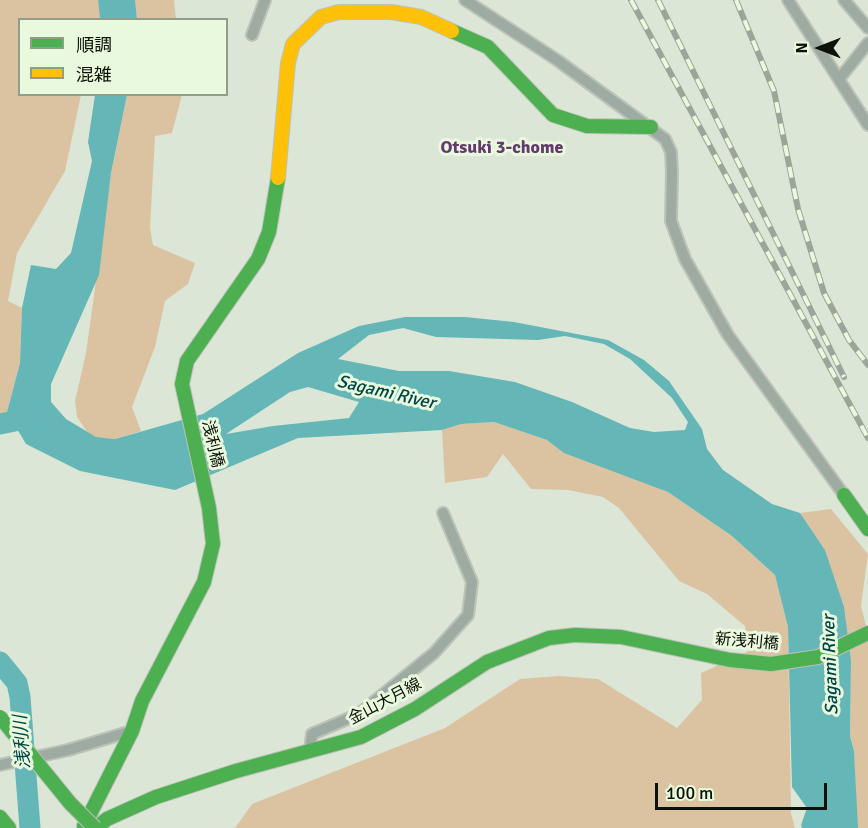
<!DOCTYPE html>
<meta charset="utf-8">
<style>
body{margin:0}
#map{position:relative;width:868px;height:828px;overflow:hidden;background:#dce6d6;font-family:Signika,"Noto Sans JP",sans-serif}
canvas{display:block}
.legend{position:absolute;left:18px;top:18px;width:210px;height:78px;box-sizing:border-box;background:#e8f9dd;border:2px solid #909d88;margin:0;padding:8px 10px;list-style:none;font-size:18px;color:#0d1209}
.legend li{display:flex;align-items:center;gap:12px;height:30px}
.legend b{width:30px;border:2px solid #909d88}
.north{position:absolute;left:790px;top:18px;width:60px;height:60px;-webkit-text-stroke:4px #e8f9dd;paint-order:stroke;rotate:270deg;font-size:16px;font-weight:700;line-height:24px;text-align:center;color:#0d1209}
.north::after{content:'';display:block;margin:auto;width:21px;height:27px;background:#0d1209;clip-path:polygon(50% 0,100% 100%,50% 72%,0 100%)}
.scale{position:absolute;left:655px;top:783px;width:172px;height:27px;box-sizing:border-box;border:3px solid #0d1209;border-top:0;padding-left:8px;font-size:18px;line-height:21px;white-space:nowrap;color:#0d1209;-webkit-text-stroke:4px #e8f9dd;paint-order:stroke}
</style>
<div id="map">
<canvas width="868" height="828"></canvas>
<ul class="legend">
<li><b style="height:8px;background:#4caf50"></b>順調</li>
<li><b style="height:8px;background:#ffc107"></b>混雑</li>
</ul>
<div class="north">N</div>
<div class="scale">100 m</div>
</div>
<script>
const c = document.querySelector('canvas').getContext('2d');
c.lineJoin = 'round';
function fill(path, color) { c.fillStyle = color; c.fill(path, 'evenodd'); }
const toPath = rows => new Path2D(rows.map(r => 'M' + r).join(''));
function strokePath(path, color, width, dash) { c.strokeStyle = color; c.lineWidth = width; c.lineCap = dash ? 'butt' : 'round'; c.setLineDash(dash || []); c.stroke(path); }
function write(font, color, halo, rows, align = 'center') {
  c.font = font + ' Signika,"Noto Sans JP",sans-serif'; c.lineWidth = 6; c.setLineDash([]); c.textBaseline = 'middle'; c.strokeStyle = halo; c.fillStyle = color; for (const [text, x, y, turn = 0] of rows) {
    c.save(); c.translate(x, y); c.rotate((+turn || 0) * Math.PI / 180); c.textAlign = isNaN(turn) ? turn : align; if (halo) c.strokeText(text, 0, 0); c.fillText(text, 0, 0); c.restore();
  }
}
const green = toPath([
 [0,0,98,0,100,18,20,20,20,94,81,95,65,171,17,253,8,301,22,308,20,363,7,412,0,414],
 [135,0,174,0,176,19,137,19],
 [127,95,182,95,172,133,155,136,150,228,153,245,195,263,188,284,165,301,155,347,132,407,141,431,115,439,96,437,88,433,77,417,75,401,86,353,111,173],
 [494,422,547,440,668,492,732,536,775,575,788,627,791,814,795,828,235,828,252,804,445,728,520,679,559,676,598,679,677,728,702,700,701,673,749,651,745,626,707,594,679,581,619,508,603,497,568,490,531,489,503,454,487,477,445,483,442,430,461,424],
 [831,509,868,554,861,606,868,633,868,828,858,828,857,825,854,751,850,736,851,661,825,550,800,513]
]);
const water = toPath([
 [98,0,135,0,137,19,100,19],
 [95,95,127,95,111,173,99,275,51,384,51,402,66,419,96,437,115,439,203,414,298,353,359,326,405,317,465,317,514,322,608,340,644,360,669,381,702,429,707,449,723,470,772,504,800,513,825,550,844,607,851,661,850,736,854,751,858,828,802,828,801,825,807,808,792,787,788,627,775,575,732,536,668,492,564,453,547,440,494,422,461,424,442,430,298,438,175,490,80,471,26,444,7,412,20,363,22,308,31,265,56,269,71,253,92,161,88,142],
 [403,328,436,337,538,340,565,336,604,344,630,359,672,398,688,422,685,430,654,432,630,428,572,402,515,382,449,371,399,371,338,359,369,335],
 [308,387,359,402,349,418,273,426,226,434,290,392]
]);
const river = toPath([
 [0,424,39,416],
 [0,662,17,683,20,697,30,828]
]);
const street = toPath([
 [465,0,557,60,665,139,671,152,672,172,671,221,685,259,728,335,844,495],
 [788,0,868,125],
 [844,0,868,28],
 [252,35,265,0],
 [840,78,868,43],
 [310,750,312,734,359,714,434,653,468,615,472,582,443,513],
 [0,765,68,750,132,731]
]);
const fast = toPath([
 [452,31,488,47,553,115,587,126,651,127],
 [844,495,868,529],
 [0,817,9,828],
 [84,826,132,731,142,701,204,582,213,544,209,508,182,384,187,361,258,259,269,232,278,178],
 [96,828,107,819,156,797,236,771,361,737,415,709,487,662,549,638,575,635,621,637,730,660,771,664,818,657,868,633]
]);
const slow = toPath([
 [278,178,288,63,293,44,321,17,339,12,391,12,421,17,452,31]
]);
const rail = toPath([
 [631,0,868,438],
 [658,0,844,377],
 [736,0,774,91,798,209,824,293,849,340,868,365]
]);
const fastBridge = toPath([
 [0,717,70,803,95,828]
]);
const streetNames = [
 ["浅利橋",212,444,77],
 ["新浅利橋",747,642,5],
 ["金山大月線",385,702,-28]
];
const neighbourhoodNames = [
 ["Otsuki 3-chome",502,148]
];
const waterNames = [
 ["Sagami River",386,393,13],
 ["Sagami River",831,665,-92],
 ["浅利川",23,742,-94]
];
fill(green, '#dbc3a2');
fill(water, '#64b6b7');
strokePath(river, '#64b6b7', 21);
strokePath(street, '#bcc2b7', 14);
strokePath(fast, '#bcc2b7', 16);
strokePath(slow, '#bcc2b7', 16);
strokePath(street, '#9eaba2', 10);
strokePath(fast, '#4caf50', 14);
strokePath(slow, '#ffc107', 14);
strokePath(rail, '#9ba59a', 6);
strokePath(rail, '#e8f9dd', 4, [11]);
strokePath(fastBridge, '#bcc2b7', 16, []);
strokePath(fastBridge, '#4caf50', 14);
write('16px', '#0d1209', '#e8f9dd', streetNames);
write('bold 18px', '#653a71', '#e8f9dd', neighbourhoodNames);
write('italic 18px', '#004449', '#e8f9dd', waterNames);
</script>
